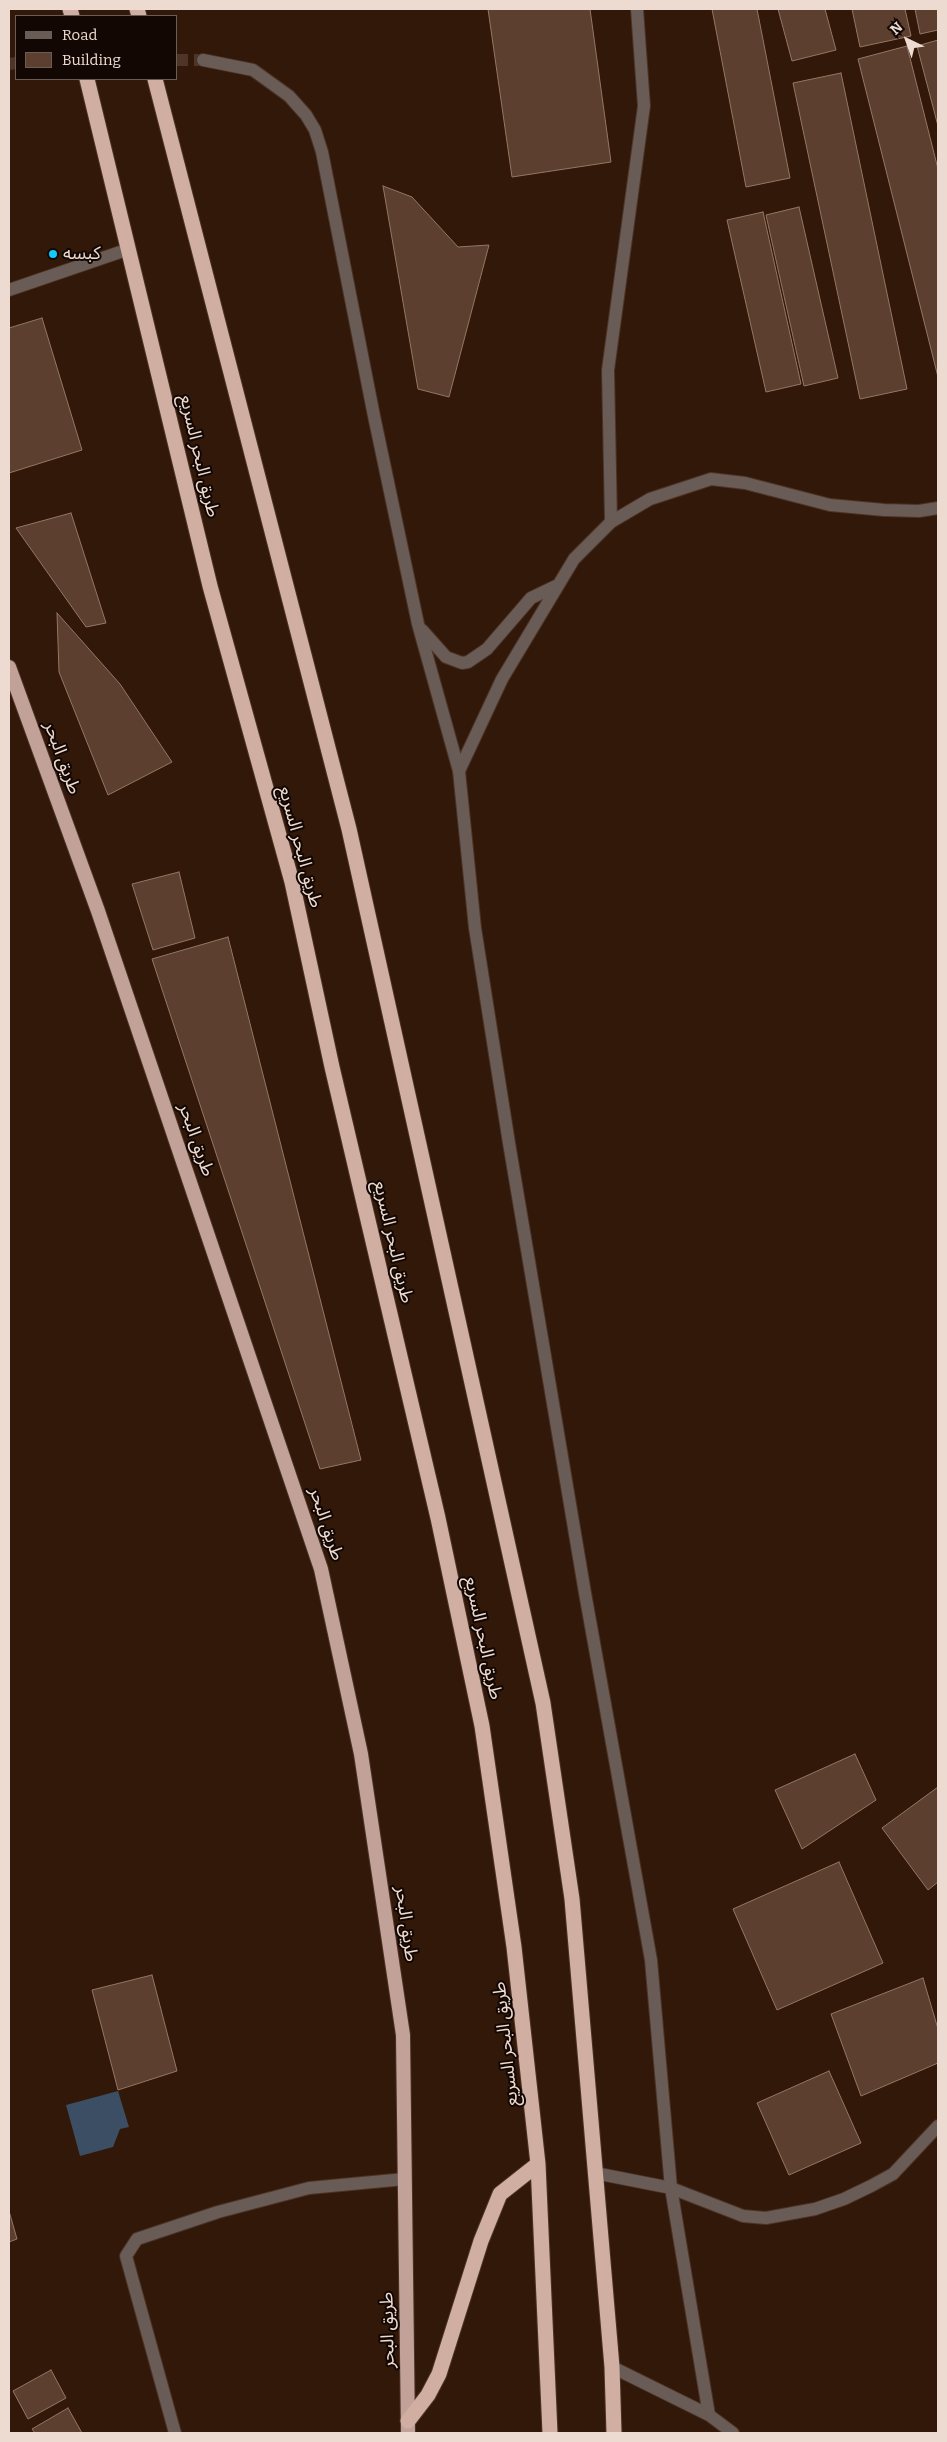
<!DOCTYPE html>
<meta charset="utf-8">
<style>
body{margin:0}
#map{position:relative;width:947px;height:2442px;overflow:hidden;background:#321809;font-family:Bitter,serif}
canvas{display:block}
.frame{position:absolute;inset:0;border:10px solid #eddbd2;pointer-events:none}
.legend{position:absolute;left:15px;top:15px;width:162px;height:65px;box-sizing:border-box;background:#120703;border:1px solid #6a5c56;margin:0;padding:6px 9px;list-style:none;font-size:15px;color:#eddbd2}
.legend li{display:flex;align-items:center;gap:10px;height:25px}
.legend b{width:25px;border:1px solid #6a5c56}
.north{position:absolute;left:882px;top:15px;width:50px;height:50px;-webkit-text-stroke:4px #120703;paint-order:stroke;rotate:318deg;font-size:14px;font-weight:700;line-height:20px;text-align:center;color:#eddbd2}
.north::after{content:'';display:block;margin:auto;width:18px;height:22px;background:#eddbd2;clip-path:polygon(50% 0,100% 100%,50% 72%,0 100%)}
</style>
<div id="map">
<canvas width="947" height="2442"></canvas>
<div class="frame"></div>
<ul class="legend">
<li><b style="height:6px;background:#695b56"></b>Road</li>
<li><b style="height:14px;background:#5c3f2f"></b>Building</li>
</ul>
<div class="north">N</div>
</div>
<script>
const c = document.querySelector('canvas').getContext('2d');
c.lineJoin = 'round';
function fill(path, color) { c.fillStyle = color; c.fill(path, 'evenodd'); }
const toPath = rows => new Path2D(rows.map(r => 'M' + r).join(''));
function strokePath(path, color, width, dash) { c.strokeStyle = color; c.lineWidth = width; c.lineCap = dash ? 'butt' : 'round'; c.setLineDash(dash || []); c.stroke(path); }
function write(font, color, halo, rows, align = 'center') {
  c.font = font + ' Bitter,"Noto Sans Arabic",serif'; c.lineWidth = 4; c.setLineDash([]); c.textBaseline = 'middle'; c.strokeStyle = halo; c.fillStyle = color; for (const [text, x, y, turn = 0] of rows) {
    c.save(); c.translate(x, y); c.rotate((+turn || 0) * Math.PI / 180); c.textAlign = isNaN(turn) ? turn : align; if (halo) c.strokeText(text, 0, 0); c.fillText(text, 0, 0); c.restore();
  }
}
const water = toPath([
 [118,2091,129,2127,120,2129,113,2147,80,2156,66,2105]
]);
const building = toPath([
 [488,9,590,9,611,162,512,177,488,9],
 [712,9,757,9,790,178,746,187,712,9],
 [778,9,825,9,836,50,792,61,778,9],
 [852,9,905,9,911,36,860,47,852,9],
 [915,9,938,9,938,30,920,34,915,9],
 [938,40,938,126,917,46,938,40],
 [907,46,938,169,938,377,858,59,907,46],
 [841,73,907,389,860,399,793,83,841,73],
 [383,186,412,197,458,247,489,245,449,397,418,389,383,186],
 [799,207,838,378,804,386,766,215,799,207],
 [763,212,801,384,766,392,727,220,763,212],
 [42,318,82,450,9,473,9,328,42,318],
 [71,513,106,623,86,627,16,528,71,513],
 [57,613,120,684,172,762,108,795,59,672,57,613],
 [179,872,195,938,153,950,132,884,179,872],
 [228,937,361,1460,320,1469,152,959,228,937],
 [855,1754,876,1800,802,1849,775,1790,855,1754],
 [938,1787,938,1882,928,1890,882,1828,938,1787],
 [839,1862,883,1963,777,2010,733,1909,839,1862],
 [152,1975,177,2071,118,2090,92,1990,152,1975],
 [923,1978,938,2029,938,2063,861,2096,831,2014,923,1978],
 [829,2071,861,2143,789,2175,757,2103,829,2071],
 [9,2211,17,2239,9,2242,9,2211],
 [51,2370,66,2398,28,2419,13,2391,51,2370],
 [68,2408,82,2433,35,2433,32,2429,68,2408]
]);
const tertiaryTunnel = toPath([
 [176,60,203,60],
 [9,64,16,63]
]);
const service = toPath([
 [9,290,129,249],
 [611,522,608,370,644,106,637,9],
 [175,2433,126,2256,137,2239,218,2212,309,2188,405,2179]
]);
const minor = toPath([
 [459,771,475,928,509,1143,585,1593,651,1960,671,2188,709,2415],
 [595,2173,671,2188,743,2216,766,2218,815,2209,844,2199,871,2186,893,2174,938,2126],
 [612,2367,709,2415,733,2433]
]);
const tertiary = toPath([
 [203,60,253,70,289,96,306,115,315,130,322,152,374,416,418,624,459,771],
 [422,630,446,657,462,663,468,662,487,649,531,598,556,586],
 [459,771,502,679,574,559,611,522,650,499,711,479,745,483,830,505,884,510,919,511,938,508]
]);
const trunk = toPath([
 [9,667,98,911,321,1569,361,1754,403,2035,408,2433]
]);
const motorway = toPath([
 [70,9,72,16],
 [137,9,139,16],
 [87,79,210,586,292,882,332,1067,438,1518,482,1726,514,1947,538,2164,550,2433],
 [155,79,349,829,543,1703,572,1899,612,2367,614,2433],
 [408,2421,428,2395,439,2374,481,2241,500,2194,538,2164]
]);
const markers = [
 [53,254,5,"#13cafb"]
];
const poiNames = [
 ["كبسه",63,254]
];
const streetNames = [
 ["طريق البحر السريع",199,456,77],
 ["طريق البحر",62,758,70],
 ["طريق البحر السريع",300,847,75],
 ["طريق البحر",196,1140,71],
 ["طريق البحر السريع",393,1242,77],
 ["طريق البحر",326,1524,72],
 ["طريق البحر السريع",483,1638,78],
 ["طريق البحر",406,1924,82],
 ["طريق البحر السريع",506,2044,-96],
 ["طريق البحر",388,2330,-91]
];
fill(water, '#3b4e64');
fill(building, '#5c3f2f');
strokePath(building, '#967664', 1);
strokePath(tertiaryTunnel, '#4e3527', 12, [12, 6]);
strokePath(service, '#4c3325', 14);
strokePath(minor, '#4c3325', 14);
strokePath(tertiary, '#4c3325', 14);
strokePath(trunk, '#4c3325', 16);
strokePath(motorway, '#4c3325', 17);
strokePath(service, '#695b56', 12);
strokePath(minor, '#695b56', 12);
strokePath(tertiary, '#695b56', 12);
strokePath(trunk, '#c2a298', 14);
strokePath(motorway, '#d0aea2', 15);
for (const [x, y, r, color] of markers) { const dot = new Path2D(); dot.arc(x, y, r, 0, 2 * Math.PI); c.fillStyle = color; c.fill(dot); strokePath(dot, '#120703', 2); }
write('18px', '#eddbd2', '#120703', poiNames, 'left');
write('18px', '#eddbd2', '#120703', streetNames);
</script>
